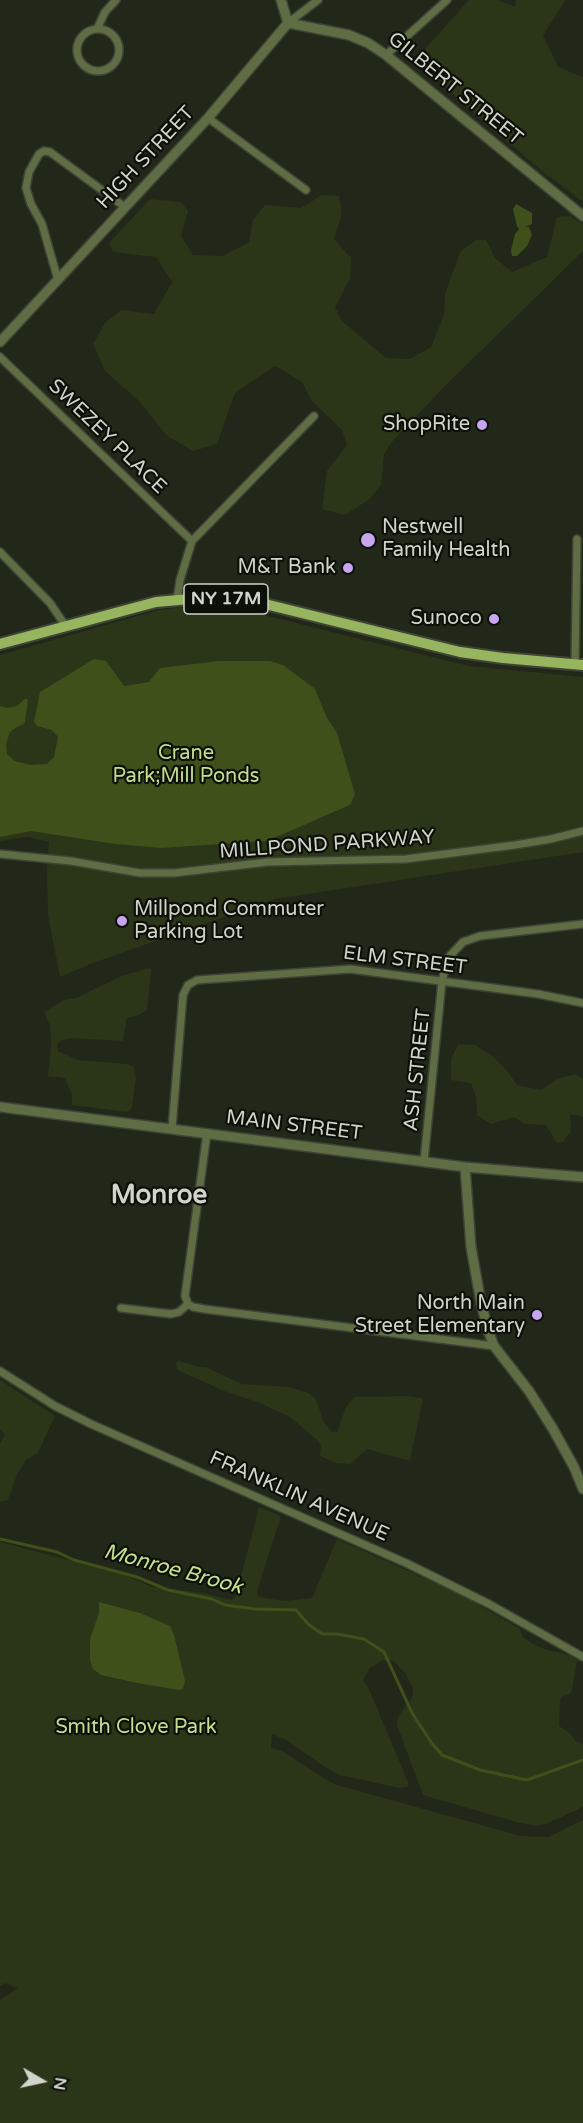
<!DOCTYPE html>
<style>
body{margin:0}
#map{position:relative;width:583px;height:2123px;overflow:hidden;background:#222819;font-family:"Varela Round",sans-serif}
canvas{display:block}
.north{position:absolute;left:12px;top:2051px;width:60px;height:60px;-webkit-text-stroke:4px #0d0f09;paint-order:stroke;rotate:99deg;font-size:16px;font-weight:700;line-height:24px;text-align:center;color:#d0d4ca}
.north::after{content:'';display:block;margin:auto;width:21px;height:27px;background:#d0d4ca;clip-path:polygon(50% 0,100% 100%,50% 72%,0 100%)}
</style>
<div id="map">
<canvas width="583" height="2123"></canvas>
<div class="north">N</div>
</div>
<script>
const c = document.querySelector('canvas').getContext('2d');
c.lineJoin = 'round';
function fill(path, color) { c.fillStyle = color; c.fill(path, 'evenodd'); }
const toPath = rows => new Path2D(rows.map(r => 'M' + r).join(''));
function strokePath(path, color, width, dash) { c.strokeStyle = color; c.lineWidth = width; c.lineCap = dash ? 'butt' : 'round'; c.setLineDash(dash || []); c.stroke(path); }
function write(font, color, halo, rows, align = 'center') {
  c.font = font + ' "Varela Round",sans-serif'; c.lineWidth = 4.5; c.setLineDash([]); c.textBaseline = 'middle'; c.strokeStyle = halo; c.fillStyle = color; for (const [text, x, y, turn = 0] of rows) {
    c.save(); c.translate(x, y); c.rotate((+turn || 0) * Math.PI / 180); c.textAlign = isNaN(turn) ? turn : align; if (halo) c.strokeText(text, 0, 0); c.fillText(text, 0, 0); c.restore();
  }
}
const green = toPath([
 [469,0,498,0,515,7,516,0,566,0,543,35,558,67,583,77,583,202,542,171,470,110,439,80,425,49],
 [322,195,339,196,342,214,334,239,351,258,350,279,335,307,342,321,386,358,410,359,431,347,444,315,445,294,460,252,476,240,486,240,495,258,512,272,547,257,557,217,569,216,583,224,583,251,444,387,390,444,384,455,381,484,370,499,345,515,322,509,327,471,347,445,342,430,312,401,302,382,275,366,235,393,217,444,193,451,167,436,140,402,105,371,93,344,105,323,121,310,154,314,172,282,156,257,113,252,109,243,150,199,181,202,188,211,181,236,193,255,223,256,249,242,253,220,265,205,301,208],
 [193,606,260,614,469,666,583,677,583,852,275,899,93,963,60,977,48,915,47,866,49,842,28,837,0,841,0,655,159,610],
 [148,968,151,969,151,972,147,1010,139,1015,127,1018,123,1041,70,1038,59,1041,57,1046,58,1051,78,1060,126,1064,133,1066,136,1077,132,1108,127,1112,72,1105,72,1095,65,1078,48,1076,51,1046,50,1026,44,1012,64,1000,76,998,119,977],
 [458,1044,475,1045,494,1057,508,1072,517,1085,541,1090,557,1079,576,1074,583,1079,583,1117,570,1114,571,1131,563,1142,557,1143,546,1125,525,1124,514,1117,491,1124,477,1115,476,1097,471,1083,451,1080,451,1059],
 [179,1361,199,1367,206,1367,241,1384,290,1387,308,1393,316,1399,323,1420,332,1432,337,1432,346,1407,354,1397,404,1396,423,1398,410,1461,367,1449,350,1464,336,1463,320,1456,321,1446,317,1440,290,1417,260,1403,224,1391,178,1370,175,1363],
 [0,1380,55,1416,38,1453,26,1460,17,1474,10,1495,7,1500,0,1502,0,1444,5,1434,0,1430],
 [259,1507,281,1516,259,1585,257,1594,259,1597,285,1601,312,1598,337,1539,462,1595,520,1629,523,1637,531,1643,547,1650,569,1655,577,1660,572,1689,570,1694,562,1697,560,1701,559,1726,570,1733,575,1741,583,1744,583,1807,546,1824,537,1826,520,1823,423,1795,397,1725,398,1717,412,1698,413,1689,406,1674,394,1661,383,1660,370,1668,363,1680,369,1689,408,1782,408,1787,399,1788,340,1775,322,1765,286,1740,272,1734,271,1748,282,1751,327,1780,337,1785,521,1836,549,1837,583,1820,583,2123,0,2123,0,2000,18,1988,5,1983,0,1986,0,1542,125,1575,153,1587,203,1593,232,1600,236,1595]
]);
const water = toPath([
 [516,204,532,213,532,224,525,227,529,227,532,235,527,246,517,256,512,256,511,250,515,234,519,229,517,226,513,209],
 [94,659,106,661,124,686,149,682,160,668,219,661,270,661,283,665,315,689,327,718,337,733,355,794,350,805,267,841,161,848,115,844,31,831,0,837,0,706,7,708,17,706,26,698,28,700,25,721,24,724,17,727,10,732,6,744,7,754,15,761,31,765,47,764,54,757,58,737,52,730,37,726,34,722,40,692],
 [99,1602,140,1613,170,1626,174,1635,185,1681,183,1689,179,1690,137,1683,101,1675,93,1669,90,1660,90,1639,99,1613]
]);
const stream = toPath([
 [0,1539,57,1552,74,1560,137,1577,168,1590,212,1599,225,1605,255,1609,296,1610,308,1624,322,1634,337,1634,364,1639,384,1652,412,1713,431,1742,442,1755,480,1770,527,1780,583,1760]
]);
const minor = toPath([
 [288,23,318,0],
 [97,29,105,12,116,0],
 '77 50a21 21 0 1 1 42 0a21 21 0 1 1-42 0Z',
 [386,55,447,0],
 [208,118,306,190],
 [58,280,42,224,31,204,26,188,29,172,39,154,44,151,50,152,125,207],
 [0,357,192,541],
 [0,552,50,603,65,625],
 [177,599,180,580,192,541,314,416],
 [575,665,577,539],
 [0,854,71,861,140,873,174,873,268,862,406,859,515,845,551,839,583,831],
 [172,1128,183,995,188,985,197,980,350,969,538,994,583,1003],
 [424,1161,442,981,448,958,463,942,480,936,583,924],
 [188,1304,193,1307,204,1309,494,1346],
 [188,1304,185,1296,207,1133],
 [121,1308,171,1314,179,1312,188,1304],
 [0,1371,55,1406,91,1424,406,1563,489,1604,583,1657]
]);
const tertiary = toPath([
 [281,0,288,23],
 [288,23,349,35,368,43,386,55,583,216],
 [0,342,208,118,288,23],
 [0,1107,465,1167,583,1177],
 [465,1167,471,1247,481,1303,489,1333,494,1346,529,1391,553,1429,574,1467,583,1489]
]);
const primary = toPath([
 [0,644,156,602,201,598,265,604,460,652,503,658,583,665]
]);
const markers = [
 [482,425,6,"#c7a6ef"],
 [368,540,8,"#c7a6ef"],
 [348,568,6,"#c7a6ef"],
 [494,619,6,"#c7a6ef"],
 [122,921,6,"#c7a6ef"],
 [537,1315,6,"#c7a6ef"]
];
const shields = [
 [226,599,84]
];
const shieldNames = [
 ["NY 17M",226,599]
];
const streetNames = [
 ["GILBERT STREET",455,89,39],
 ["HIGH STREET",146,158,-47],
 ["SWEZEY PLACE",107,437,44],
 ["MILLPOND PARKWAY",327,845,-4],
 ["ELM STREET",405,961,7],
 ["ASH STREET",418,1070,-84],
 ["MAIN STREET",294,1126,7],
 ["FRANKLIN AVENUE",299,1497,24]
];
const poiNames = [
 ["ShopRite",470,425],
 ["Nestwell",382,528,"left"],
 ["Family Health",382,551,"left"],
 ["M&T Bank",336,568],
 ["Sunoco",482,619],
 ["Millpond Commuter",134,910,"left"],
 ["Parking Lot",134,933,"left"],
 ["North Main",525,1304],
 ["Street Elementary",525,1327]
];
const parkNames = [
 ["Crane",186,754],
 ["Park;Mill Ponds",186,777],
 ["Smith Clove Park",136,1728]
];
const waterNames = [
 ["Monroe Brook",173,1570,15]
];
const districtNames = [
 ["Monroe",159,1196]
];
fill(green, '#2b3518');
fill(water, '#3f501b');
strokePath(stream, '#3f501b', 3);
strokePath(minor, '#3e4435', 10);
strokePath(tertiary, '#3e4435', 12);
strokePath(primary, '#3e4435', 14);
strokePath(minor, '#5e6d44', 7);
strokePath(tertiary, '#5e6d44', 9);
strokePath(primary, '#97b45e', 10);
for (const [x, y, r, color] of markers) { const dot = new Path2D(); dot.arc(x, y, r, 0, 2 * Math.PI); c.fillStyle = color; c.fill(dot); strokePath(dot, '#0d0f09', 2); }
for (const [x, y, w] of shields) { const box = new Path2D(); box.roundRect(x - w / 2, y - 15, w, 30, 4.5); c.fillStyle = '#0d0f09'; c.fill(box); strokePath(box, '#d0d4ca', 1.5); }
write('bold 18px', '#d0d4ca', null, shieldNames);
write('20px', '#d0d4ca', '#0d0f09', streetNames);
write('20px', '#d0d4ca', '#0d0f09', poiNames, 'right');
write('20px', '#c2df8f', '#0d0f09', parkNames);
write('italic 21px', '#c4e191', '#0d0f09', waterNames);
write('bold 26px', '#d0d4ca', '#0d0f09', districtNames);
</script>
